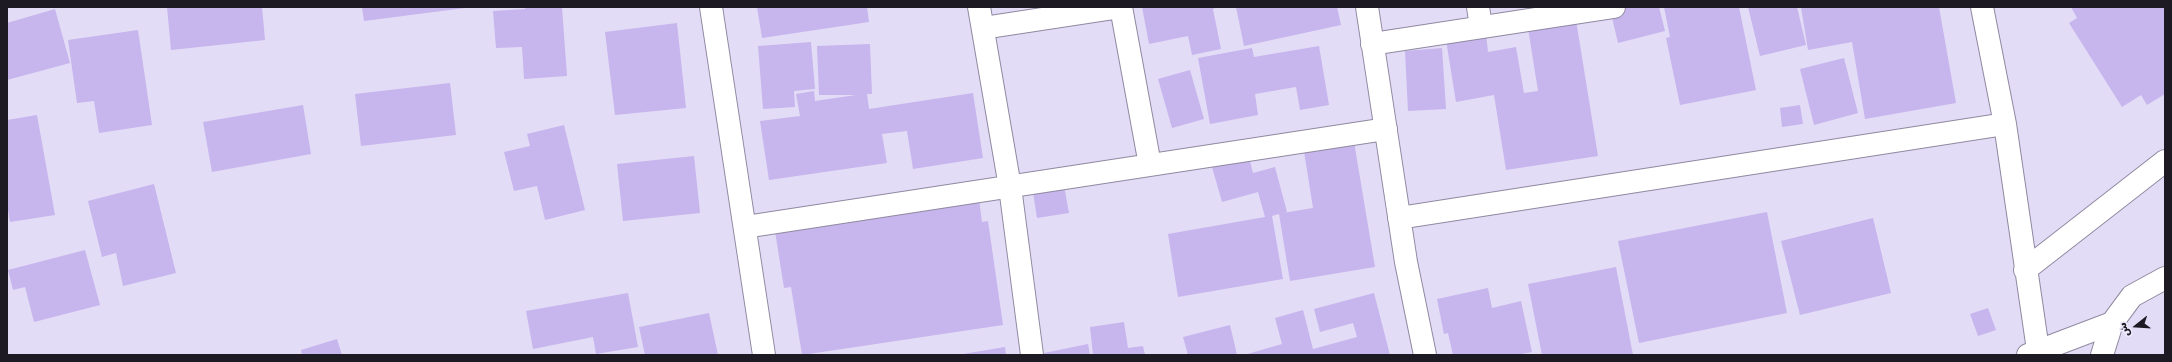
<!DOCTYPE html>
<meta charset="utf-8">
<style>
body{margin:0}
#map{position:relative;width:2172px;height:362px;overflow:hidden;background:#e3dcf6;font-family:"DejaVu Sans","Noto Naskh Arabic",sans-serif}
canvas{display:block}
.frame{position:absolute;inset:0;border:8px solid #1d1a23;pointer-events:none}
.north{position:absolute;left:2116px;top:306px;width:40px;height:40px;-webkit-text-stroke:3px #f0eaff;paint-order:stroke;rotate:253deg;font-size:11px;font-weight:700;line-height:16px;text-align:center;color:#1d1a23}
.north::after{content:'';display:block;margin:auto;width:14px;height:18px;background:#1d1a23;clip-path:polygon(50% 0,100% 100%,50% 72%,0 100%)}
</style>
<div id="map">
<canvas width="2172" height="362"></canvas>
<div class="frame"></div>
<div class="north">ش</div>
</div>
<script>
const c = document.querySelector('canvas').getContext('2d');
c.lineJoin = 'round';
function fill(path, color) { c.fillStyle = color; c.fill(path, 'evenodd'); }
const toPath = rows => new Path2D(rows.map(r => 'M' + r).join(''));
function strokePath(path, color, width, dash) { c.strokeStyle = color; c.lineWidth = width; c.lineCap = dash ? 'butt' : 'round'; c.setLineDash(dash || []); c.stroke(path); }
const building = toPath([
 [167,7,262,7,265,40,171,50],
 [362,7,465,7,465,8,364,21],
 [525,7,562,7,567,76,524,79,522,47,496,48,493,11,525,9],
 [757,7,867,7,869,22,762,38],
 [1142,7,1218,7,1213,9,1221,49,1192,55,1188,36,1149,44],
 [1236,7,1337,7,1341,25,1244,46],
 [1617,7,1659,7,1665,31,1618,43,1610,9],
 [1664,7,1739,7,1756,90,1680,105,1666,38,1670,37],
 [1748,7,1797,7,1806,45,1760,56],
 [1801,7,1939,7,1956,103,1865,119,1852,42,1808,50],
 [2071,7,2165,7,2165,94,2147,105,2141,95,2122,107,2069,23,2077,18],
 [55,9,70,63,7,80,7,23],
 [1575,14,1598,156,1506,170,1494,95,1456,102,1446,40,1486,33,1488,52,1516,47,1524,93,1538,91,1527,22],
 [677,23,686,108,615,115,605,32],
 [138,30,152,125,99,133,94,101,77,103,68,40],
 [811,42,815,89,794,91,795,107,763,109,758,46],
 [870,44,872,94,867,94,869,109,973,93,983,158,913,169,907,131,882,134,887,163,769,180,760,121,800,116,796,94,814,91,815,101,856,95,819,95,817,46],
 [1319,46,1329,105,1300,110,1296,87,1255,94,1258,115,1210,124,1198,58,1252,48,1254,57],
 [1442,48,1446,109,1408,111,1405,51],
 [1844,58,1858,113,1814,125,1800,69],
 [1190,70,1204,119,1172,128,1158,79],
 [450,83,456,135,361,146,355,94],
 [303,105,311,154,212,172,203,122],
 [1800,105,1803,124,1782,127,1780,108],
 [37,115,55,215,10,222,7,204,7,120],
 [564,125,585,210,545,220,537,186,514,191,504,152,530,146,527,134],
 [1353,136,1375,267,1290,281,1279,214,1272,216,1283,279,1178,297,1168,234,1265,217,1258,192,1222,202,1212,167,1249,157,1253,173,1275,167,1287,212,1283,213,1313,208,1303,145],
 [694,156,700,213,623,221,617,164],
 [154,184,176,273,123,286,116,253,102,257,88,201],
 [1064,186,1069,213,1037,218,1033,192],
 [978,192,982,222,988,221,1003,325,802,355,791,287,784,288,774,225],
 [1767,212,1787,313,1639,343,1618,241],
 [1873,218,1891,293,1800,315,1781,241],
 [85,250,100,305,34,322,25,287,13,290,8,270],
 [1616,267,1633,355,1542,355,1528,284],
 [1488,288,1492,308,1521,301,1532,352,1517,355,1453,355,1448,333,1444,334,1437,299],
 [628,293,638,347,596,354,593,337,533,349,526,311],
 [1374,293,1390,355,1244,355,1282,344,1275,318,1303,310,1313,349,1357,337,1353,323,1320,332,1314,309],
 [1988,308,1996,330,1978,336,1970,314],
 [709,313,718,355,645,355,639,327],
 [1124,322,1128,348,1143,346,1145,355,1093,355,1090,327],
 [1230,325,1237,355,1188,355,1183,337],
 [337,339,342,355,302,355,301,350],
 [1088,344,1090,355,1045,355,1044,353],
 [1005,347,1006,355,964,355,963,354]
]);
const minor = toPath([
 [711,7,764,355],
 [979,7,1010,187,1032,355],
 [1121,7,1150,165],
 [1367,7,1406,262,1425,355],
 [1478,7,1481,27],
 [1982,7,2005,124,2038,350],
 [983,28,1121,7],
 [1372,44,1614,7],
 [1399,218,2005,124],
 [745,227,1386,129],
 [2025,270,2165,161]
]);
const major = toPath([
 [2028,355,2112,323],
 [2102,355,2112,323,2132,296,2165,278]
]);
fill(building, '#c7b5ed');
strokePath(minor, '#9089a0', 24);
strokePath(major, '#9089a0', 24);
strokePath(minor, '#fff', 22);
strokePath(major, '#fff', 22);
</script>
